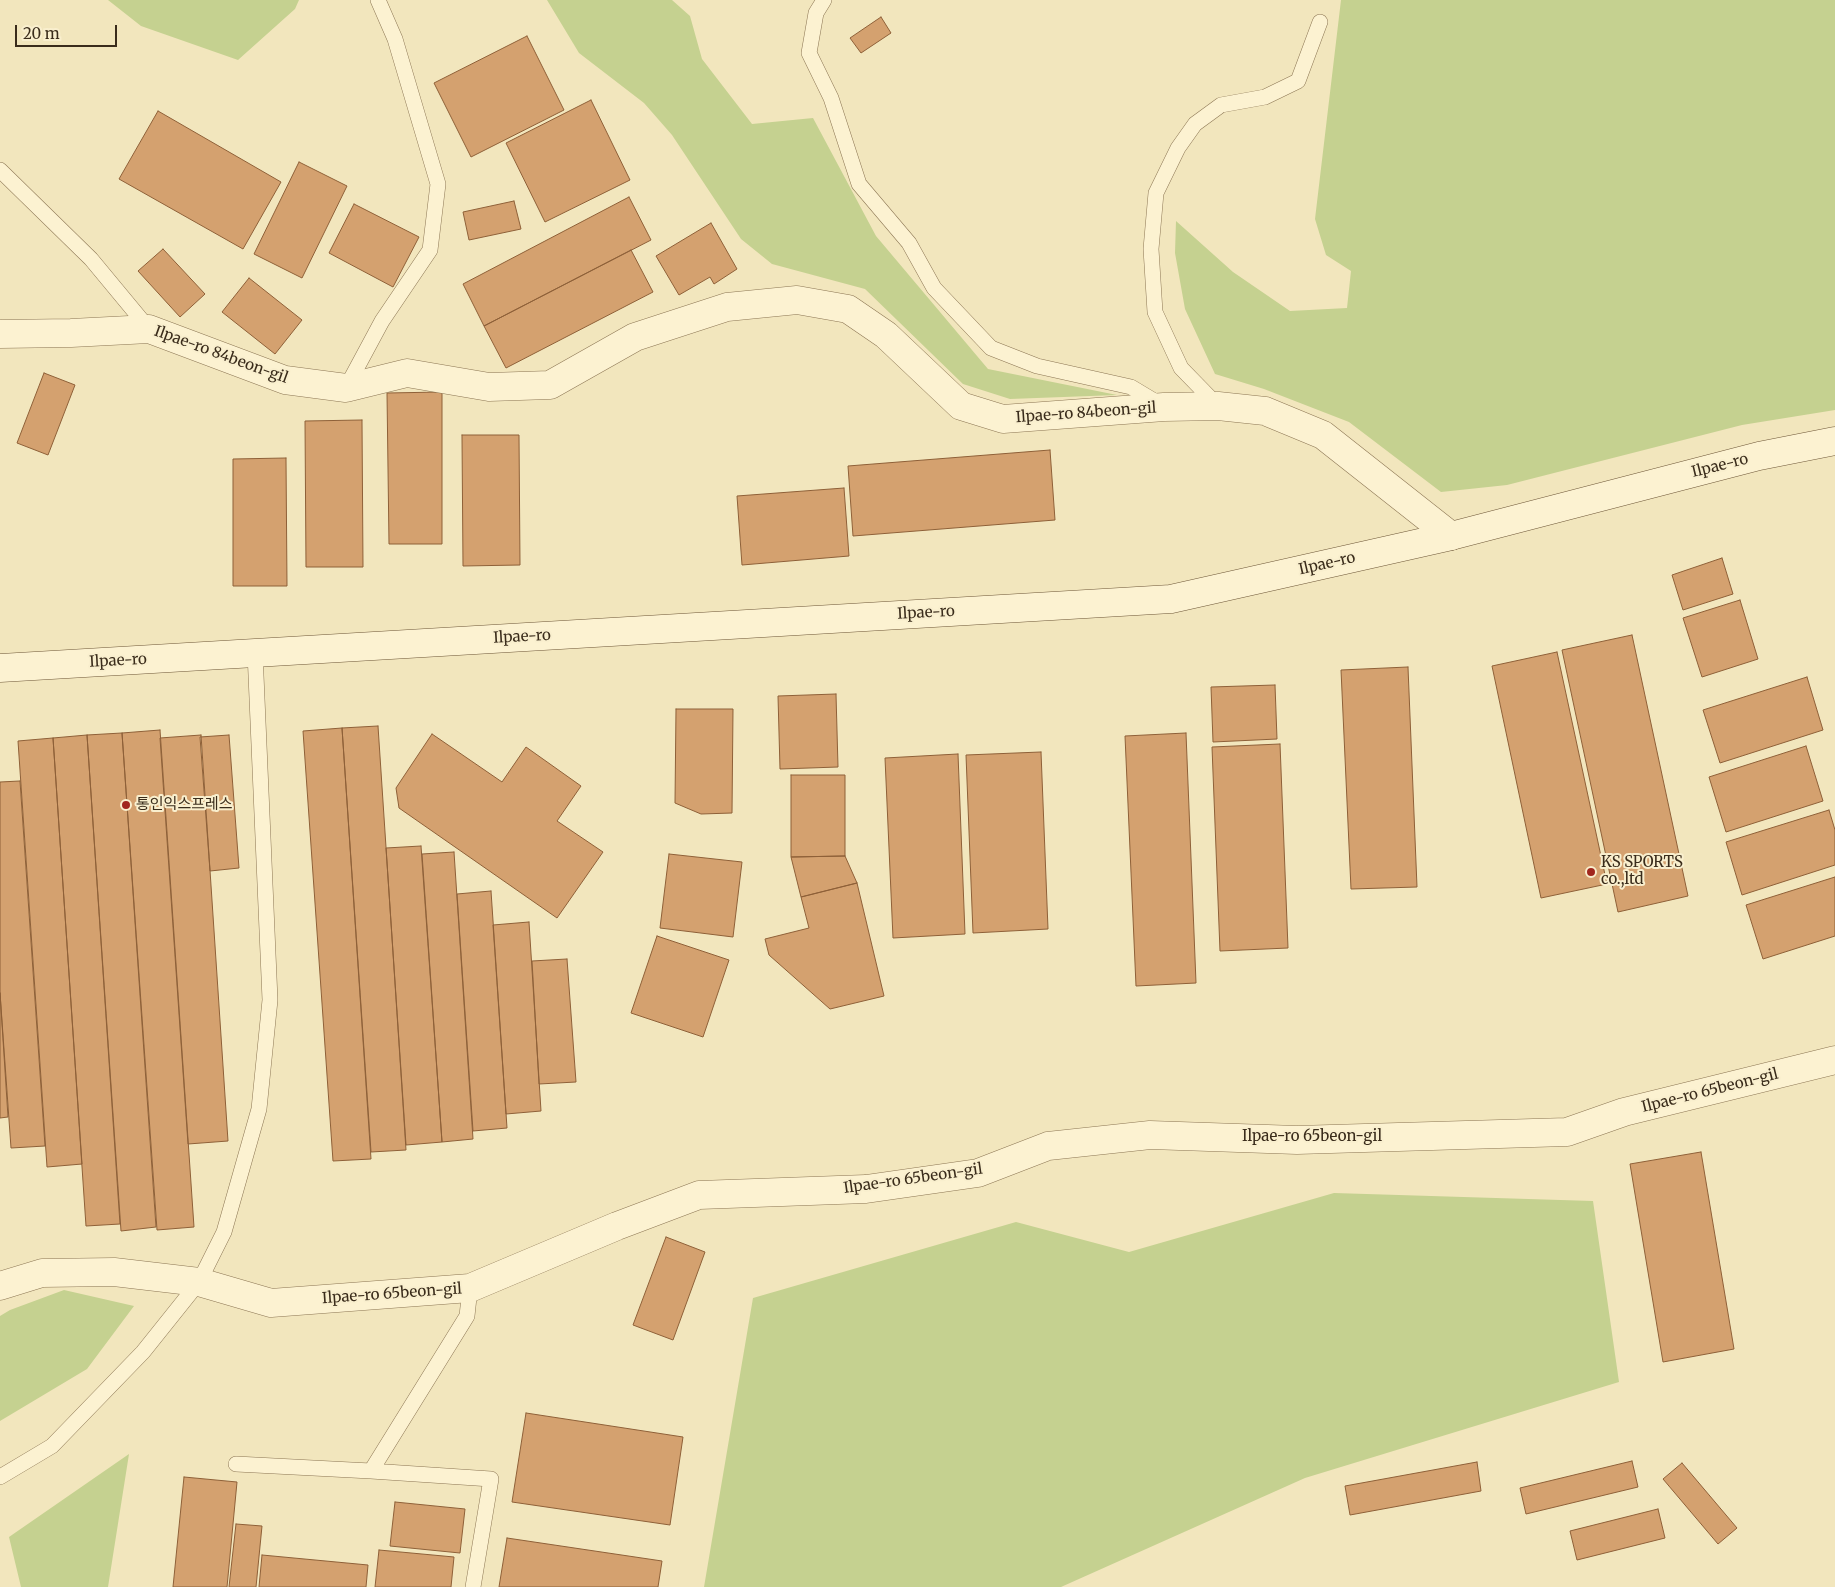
<!DOCTYPE html>
<meta charset="utf-8">
<style>
body{margin:0}
#map{position:relative;width:1835px;height:1587px;overflow:hidden;background:#f2e6bd;font-family:Merriweather,serif}
canvas{display:block}
.scale{position:absolute;left:15px;top:25px;width:102px;height:22px;box-sizing:border-box;border:2px solid #3a2c1b;border-top:0;padding-left:6px;font-size:15px;line-height:18px;white-space:nowrap;color:#3a2c1b;-webkit-text-stroke:4px #f9efce;paint-order:stroke}
</style>
<div id="map">
<canvas width="1835" height="1587"></canvas>
<div class="scale">20 m</div>
</div>
<script>
const c = document.querySelector('canvas').getContext('2d');
c.lineJoin = 'round';
function fill(path, color) { c.fillStyle = color; c.fill(path, 'evenodd'); }
const toPath = rows => new Path2D(rows.map(r => 'M' + r).join(''));
function strokePath(path, color, width, dash) { c.strokeStyle = color; c.lineWidth = width; c.lineCap = dash ? 'butt' : 'round'; c.setLineDash(dash || []); c.stroke(path); }
function write(font, color, halo, rows, align = 'center') {
  c.font = font + ' Merriweather,"Noto Sans KR",serif'; c.lineWidth = 4; c.setLineDash([]); c.textBaseline = 'middle'; c.strokeStyle = halo; c.fillStyle = color; for (const [text, x, y, turn = 0] of rows) {
    c.save(); c.translate(x, y); c.rotate((+turn || 0) * Math.PI / 180); c.textAlign = isNaN(turn) ? turn : align; if (halo) c.strokeText(text, 0, 0); c.fillText(text, 0, 0); c.restore();
  }
}
const green = toPath([
 [108,0,299,0,295,9,238,60,141,26],
 [547,0,672,0,690,16,702,59,752,124,813,118,876,236,988,369,1117,395,1010,399,963,384,865,289,772,264,741,239,672,135,644,103,579,53],
 [1341,0,1835,0,1835,410,1742,425,1507,485,1441,492,1349,422,1264,389,1215,374,1185,309,1175,253,1176,221,1233,272,1290,311,1347,308,1351,271,1326,255,1315,219],
 [1334,1193,1593,1201,1619,1382,1305,1478,1061,1587,704,1587,753,1298,1016,1222,1129,1252],
 [64,1290,134,1306,87,1369,0,1421,0,1316,10,1310],
 [129,1454,108,1587,21,1587,9,1537]
]);
const building = toPath([
 [881,17,891,33,861,53,850,38,881,17],
 [527,36,564,110,471,157,434,83,527,36],
 [591,100,630,180,545,222,506,143,591,100],
 [158,111,281,182,243,249,119,179,158,111],
 [299,162,347,186,302,278,254,254,299,162],
 [629,197,651,240,484,326,463,284,629,197],
 [514,201,521,229,469,240,463,212,514,201],
 [354,204,419,237,393,287,329,253,354,204],
 [711,223,737,269,714,284,710,277,679,295,656,256,711,223],
 [163,249,205,294,180,317,138,271,163,249],
 [631,250,653,292,506,368,484,326,631,250],
 [249,278,302,320,275,354,222,312,249,278],
 [44,373,75,385,48,455,17,443,44,373],
 [442,392,442,544,389,544,387,393,442,392],
 [362,420,363,567,306,567,305,421,362,420],
 [462,435,519,435,520,565,463,566,462,435],
 [1050,450,1055,520,853,536,848,466,1050,450],
 [286,458,287,586,233,586,233,459,286,458],
 [844,488,849,556,742,565,737,496,844,488],
 [1722,558,1733,594,1683,610,1672,575,1722,558],
 [1740,600,1758,659,1702,677,1683,618,1740,600],
 [1632,635,1688,896,1618,912,1562,650,1632,635],
 [1557,652,1607,884,1541,898,1492,666,1557,652],
 [1408,667,1417,887,1351,889,1341,670,1408,667],
 [1807,677,1823,730,1720,763,1703,710,1807,677],
 [1275,685,1277,739,1213,742,1211,687,1275,685],
 [836,694,838,767,780,769,778,696,836,694],
 [676,709,733,709,732,813,701,814,675,803,676,709],
 [378,726,406,1150,371,1152,342,728,378,726],
 [342,728,371,1159,333,1161,303,731,342,728],
 [160,730,194,1227,157,1230,122,733,160,730],
 [122,733,156,1227,121,1231,87,735,122,733],
 [1186,733,1196,983,1136,986,1125,736,1186,733],
 [432,734,502,782,526,747,581,786,557,821,603,852,557,918,399,808,396,788,432,734],
 [87,735,120,1224,86,1226,53,738,87,735],
 [201,735,228,1141,188,1144,160,738,201,735],
 [229,735,239,868,210,871,200,737,229,735],
 [53,738,82,1164,47,1167,18,741,53,738],
 [1280,744,1288,948,1220,951,1212,747,1280,744],
 [1806,746,1823,801,1726,832,1709,777,1806,746],
 [1041,752,1048,929,973,933,966,755,1041,752],
 [958,754,965,934,893,938,885,758,958,754],
 [791,775,845,775,845,856,791,857,791,775],
 [20,781,45,1146,11,1148,0,993,0,782,20,781],
 [1829,810,1835,830,1835,865,1742,895,1726,842,1829,810],
 [421,846,442,1142,406,1145,386,848,421,846],
 [454,852,473,1139,442,1142,422,854,454,852],
 [669,854,742,862,733,937,660,928,669,854],
 [845,856,857,883,801,897,791,857,845,856],
 [1835,877,1835,936,1763,959,1746,905,1835,877],
 [857,883,884,996,830,1009,769,955,765,939,809,928,801,897,857,883],
 [491,891,507,1128,473,1131,457,894,491,891],
 [529,922,541,1111,506,1114,493,925,529,922],
 [657,936,729,960,703,1037,631,1013,657,936],
 [567,959,576,1082,539,1084,532,961,567,959],
 [0,993,8,1117,0,1118,0,993],
 [1701,1152,1734,1349,1663,1362,1630,1164,1701,1152],
 [666,1237,705,1252,673,1340,633,1325,666,1237],
 [526,1413,683,1437,670,1525,512,1502,526,1413],
 [1632,1461,1638,1487,1526,1514,1520,1488,1632,1461],
 [1477,1462,1481,1491,1350,1515,1345,1486,1477,1462],
 [1682,1463,1737,1528,1718,1544,1663,1479,1682,1463],
 [184,1477,237,1482,227,1587,173,1587,184,1477],
 [395,1502,465,1509,460,1553,390,1546,395,1502],
 [1658,1509,1665,1538,1577,1560,1570,1531,1658,1509],
 [236,1524,262,1526,256,1587,229,1587,236,1524],
 [507,1538,662,1561,658,1587,499,1587,507,1538],
 [379,1550,454,1557,451,1587,375,1587,379,1550],
 [262,1555,368,1565,366,1587,259,1587,262,1555]
]);
const lane = toPath([
 [824,0,816,13,809,53,831,98,859,184,909,243,934,288,991,348,1037,366,1131,387,1161,405],
 [0,170,91,259,149,329],
 [346,388,382,321,430,250,438,184,395,39,378,0],
 [1218,406,1181,368,1155,312,1151,249,1156,193,1178,148,1195,124,1221,105,1265,97,1298,81,1320,22],
 [236,1464,371,1471,467,1316,470,1288],
 [371,1471,491,1479,473,1587],
 [0,1477,52,1446,143,1352,199,1282,224,1232,259,1109,270,1000,255,652]
]);
const street = toPath([
 [0,334,71,333,149,329,285,380,346,388,407,373,489,387,550,385,635,337,727,307,797,300,848,309,886,335,961,406,1003,419,1164,407,1218,406,1265,411,1323,435,1451,536],
 [0,1286,42,1273,114,1272,199,1282,271,1303,470,1288,617,1226,699,1195,866,1189,978,1173,1048,1146,1150,1135,1297,1140,1567,1132,1624,1112,1835,1060]
]);
const secondary = toPath([
 [0,668,1171,599,1451,536,1759,456,1835,441]
]);
const markers = [
 [126,805,5,"#a1271e"],
 [1591,872,5,"#a1271e"]
];
const streetNames = [
 ["Ilpae-ro 84beon-gil",221,355,20],
 ["Ilpae-ro 84beon-gil",1086,413,-4],
 ["Ilpae-ro",1720,466,-14],
 ["Ilpae-ro",1327,564,-13],
 ["Ilpae-ro",926,613,-3],
 ["Ilpae-ro",522,637,-3],
 ["Ilpae-ro",118,661,-3],
 ["Ilpae-ro 65beon-gil",1710,1091,-14],
 ["Ilpae-ro 65beon-gil",1312,1137],
 ["Ilpae-ro 65beon-gil",913,1179,-8],
 ["Ilpae-ro 65beon-gil",392,1294,-4]
];
const poiNames = [
 ["통인익스프레스",136,805],
 ["KS SPORTS",1601,863],
 ["co.,ltd",1601,880]
];
fill(green, '#c5d190');
fill(building, '#d4a16f');
strokePath(building, '#8e6038', 1);
strokePath(lane, '#8c7654', 16);
strokePath(street, '#8c7654', 29);
strokePath(secondary, '#6e5738', 29);
strokePath(lane, '#fcf2d1', 15);
strokePath(street, '#fcf2d1', 28);
strokePath(secondary, '#fcf2d1', 28);
for (const [x, y, r, color] of markers) { const dot = new Path2D(); dot.arc(x, y, r, 0, 2 * Math.PI); c.fillStyle = color; c.fill(dot); strokePath(dot, '#f9efce', 2); }
write('15px', '#3a2c1b', '#f9efce', streetNames);
write('15px', '#3a2c1b', '#f9efce', poiNames, 'left');
</script>
